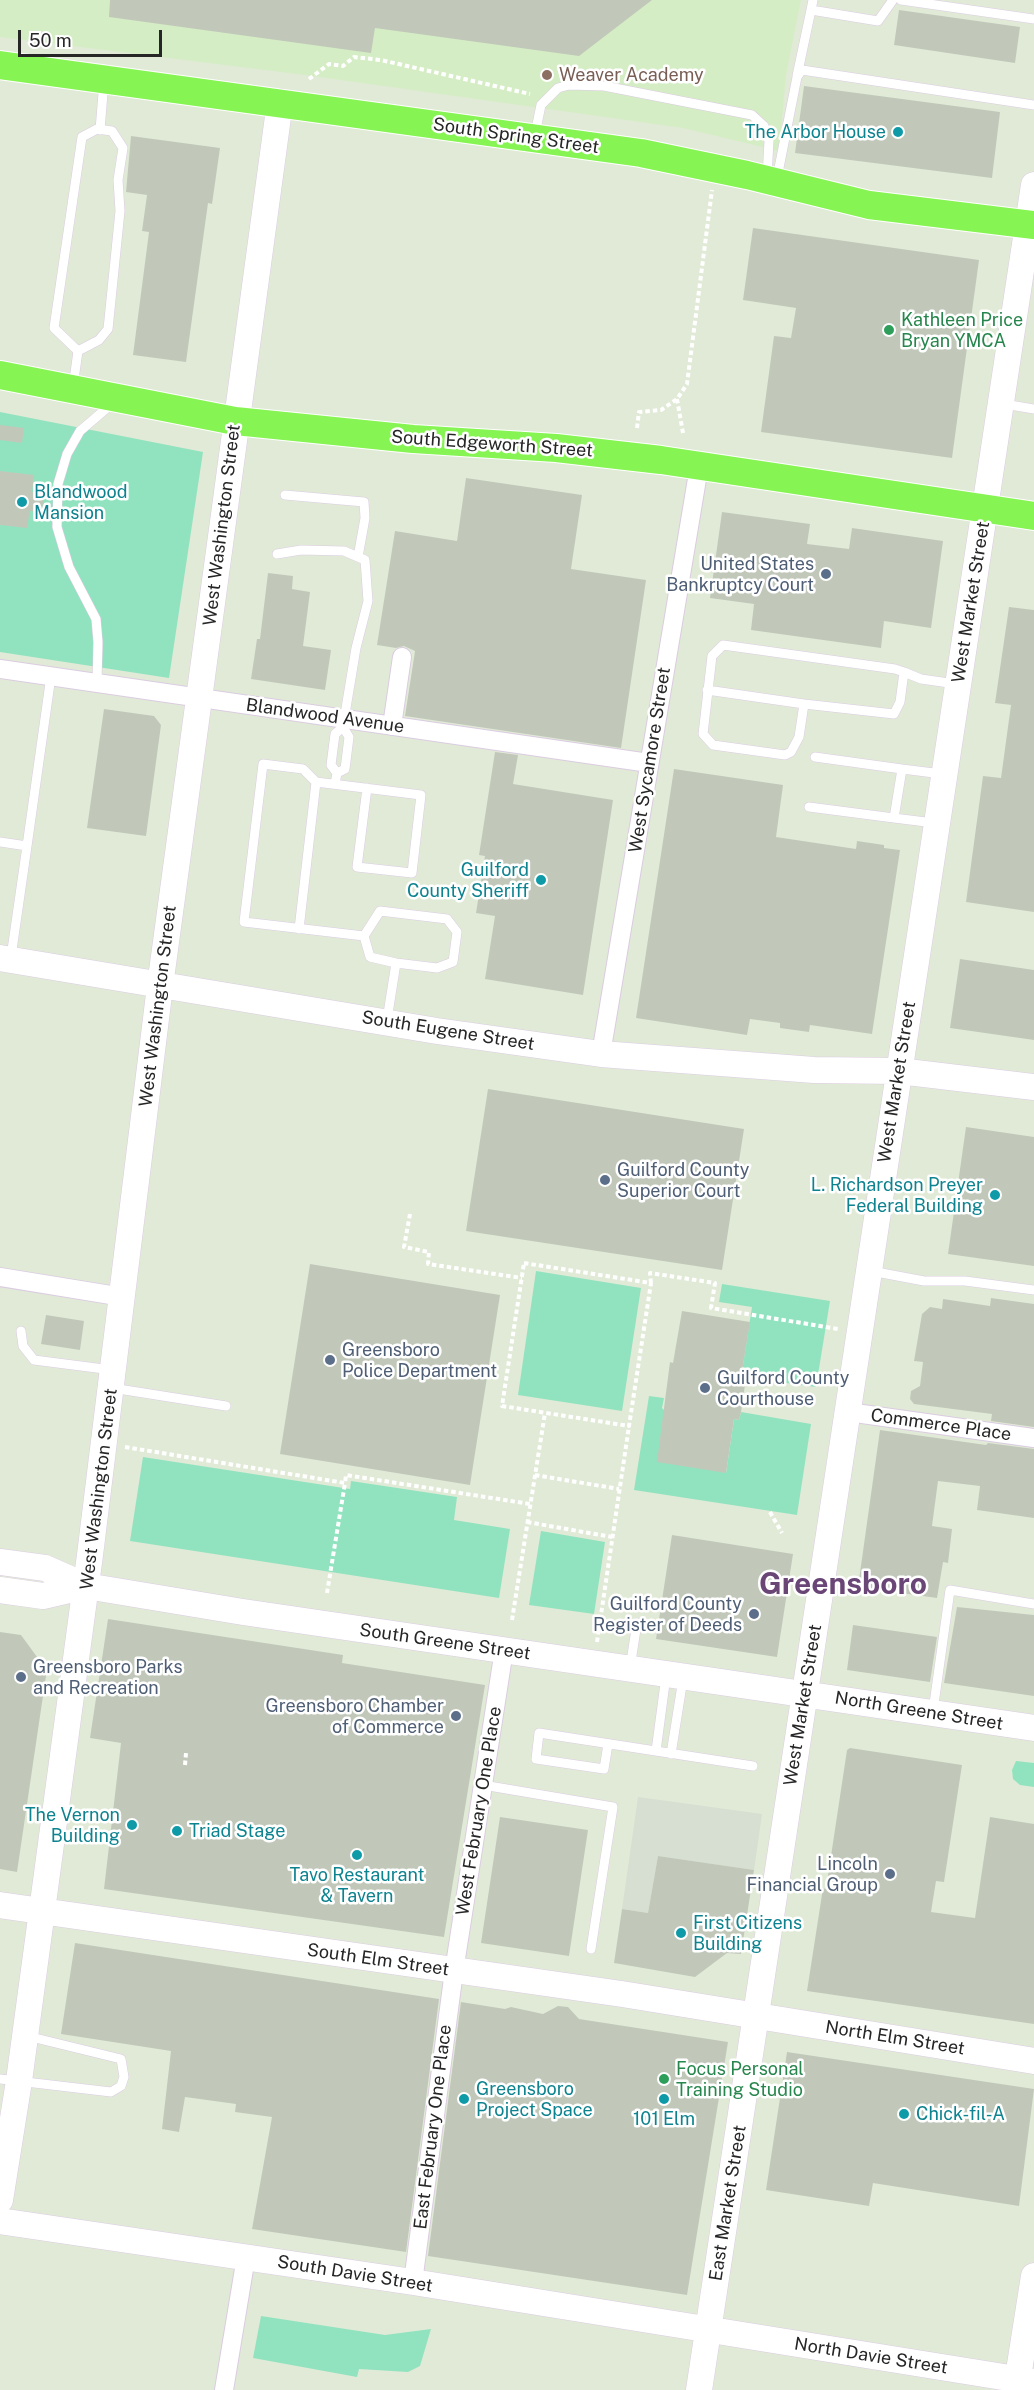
<!DOCTYPE html>
<style>
body{margin:0}
#map{position:relative;width:1034px;height:2390px;overflow:hidden;background:#e1ead7;font-family:"Public Sans",sans-serif}
canvas{display:block}
.scale{position:absolute;left:18px;top:30px;width:144px;height:27px;box-sizing:border-box;border:3px solid #262626;border-top:0;padding-left:8px;font-size:18px;line-height:21px;white-space:nowrap;color:#262626;-webkit-text-stroke:4px #fff;paint-order:stroke}
</style>
<div id="map">
<canvas width="1034" height="2390"></canvas>
<div class="scale">50 m</div>
</div>
<script>
const c = document.querySelector('canvas').getContext('2d');
c.lineJoin = 'round';
function fill(path, color) { c.fillStyle = color; c.fill(path, 'evenodd'); }
const toPath = rows => new Path2D(rows.map(r => 'M' + r).join(''));
function strokePath(path, color, width, dash) { c.strokeStyle = color; c.lineWidth = width; c.lineCap = dash ? 'butt' : 'round'; c.setLineDash(dash || []); c.stroke(path); }
function write(font, color, halo, rows, align = 'center') {
  c.font = font + ' "Public Sans",sans-serif'; c.lineWidth = 5; c.setLineDash([]); c.textBaseline = 'middle'; c.strokeStyle = halo; c.fillStyle = color; for (const [text, x, y, turn = 0] of rows) {
    c.save(); c.translate(x, y); c.rotate((+turn || 0) * Math.PI / 180); c.textAlign = isNaN(turn) ? turn : align; if (halo) c.strokeText(text, 0, 0); c.fillText(text, 0, 0); c.restore();
  }
}
const education = toPath([
 [0,0,801,0,786,75,779,151,683,128,305,75,0,37]
]);
const green = toPath([
 [0,412,203,452,169,678,0,652],
 [536,1271,641,1288,622,1411,518,1395],
 [722,1284,830,1301,816,1387,741,1377,752,1307,719,1302],
 [649,1396,664,1398,662,1408,726,1473,734,1419,739,1420,741,1412,811,1424,797,1515,634,1490],
 [143,1457,350,1489,351,1481,457,1497,454,1520,510,1529,499,1598,130,1541],
 [541,1531,605,1542,594,1614,529,1605],
 [1016,1761,1034,1763,1034,1787,1020,1785,1013,1779,1012,1770],
 [261,2316,385,2335,431,2329,420,2366,408,2372,359,2369,357,2377,253,2358]
]);
const plaza = toPath([
 [638,1797,762,1814,754,1870,658,1856,648,1913,622,1909]
]);
const building = toPath([
 [110,0,652,0,579,56,375,28,371,53,109,17],
 [899,10,1020,27,1015,63,894,45],
 [804,86,1000,112,992,178,795,153],
 [131,136,220,148,212,204,208,203,186,362,133,355,149,232,142,231,147,195,126,192],
 [753,228,979,260,952,458,761,432,774,336,791,338,796,308,743,300],
 [0,425,24,428,22,443,0,440],
 [0,471,34,475,32,492,44,493,42,512,30,511,27,528,0,525],
 [466,478,582,495,571,569,646,580,621,748,405,716,415,651,404,646,396,648,377,645,395,531,457,541],
 [722,512,810,524,807,544,849,549,852,528,943,541,931,628,884,621,881,648,751,630,754,604,710,598],
 [268,573,293,576,292,589,310,592,303,646,331,650,325,690,251,679,257,639,260,639],
 [1009,607,1034,610,1034,912,966,902,983,776,1001,778,1011,705,995,703],
 [104,709,154,716,161,725,146,836,87,828],
 [495,752,518,755,513,784,613,800,583,995,485,979,495,916,476,913,485,856,479,855],
 [674,769,783,785,776,837,856,849,857,841,884,845,884,848,900,850,872,1034,810,1025,809,1032,780,1028,780,1023,750,1019,747,1035,636,1018],
 [960,959,1034,970,1034,1040,950,1028],
 [488,1089,744,1129,722,1270,466,1231],
 [966,1127,1034,1137,1034,1266,948,1254],
 [310,1264,500,1295,470,1485,280,1454],
 [991,1298,1034,1304,1034,1427,991,1421,992,1414,914,1404,910,1399,911,1391,920,1386,923,1362,914,1361,922,1314,930,1307,942,1309,943,1299,990,1306],
 [682,1311,750,1322,741,1377,746,1378,741,1412,739,1420,734,1419,726,1473,657,1462,670,1362,673,1363],
 [46,1315,84,1321,80,1350,41,1344],
 [880,1430,986,1445,988,1443,1034,1449,1034,1518,977,1510,980,1486,938,1481,932,1526,952,1529,948,1563,943,1562,937,1598,858,1587],
 [672,1535,793,1554,777,1657,656,1639],
 [957,1607,1034,1615,1034,1696,944,1683],
 [108,1619,343,1655,342,1663,485,1685,444,1937,104,1889,121,1743,90,1738],
 [853,1625,937,1637,930,1682,847,1670],
 [0,1632,21,1635,40,1661,48,1662,17,1872,0,1869],
 [850,1748,962,1765,944,1882,936,1881,931,1912,975,1918,990,1817,1034,1824,1034,2024,807,1991,823,1888,826,1889,847,1750],
 [500,1817,588,1830,569,1956,481,1943],
 [658,1856,754,1870,741,1954,727,1953,695,1977,614,1963,622,1909,648,1913],
 [75,1943,439,1999,406,2252,252,2229,272,2117,235,2112,236,2104,185,2097,179,2132,162,2129,171,2051,61,2034],
 [461,2002,505,2009,511,2007,543,2014,558,2006,568,2007,579,2019,728,2042,687,2295,428,2256],
 [787,2052,1034,2089,1019,2206,873,2183,869,2206,766,2190]
]);
const path = toPath([
 [309,79,329,64,343,66,354,57,381,60,530,94],
 [677,399,683,433],
 [637,428,639,412,661,410,677,399,687,384,712,190],
 [410,1214,404,1247,429,1252,428,1264,522,1278],
 [524,1263,651,1283,629,1426,502,1406,524,1263],
 [651,1283,650,1273,715,1283,711,1308,838,1329],
 [125,1447,345,1483,346,1475,530,1504],
 [535,1475,619,1489],
 [770,1512,782,1533],
 [527,1522,612,1537],
 [327,1593,345,1483],
 [512,1620,545,1413],
 [597,1642,629,1426],
 [185,1765,186,1753]
]);
const lane = toPath([
 [813,0,811,10,878,21,893,0],
 [901,0,1034,19],
 [797,76,811,10],
 [97,129,112,131,123,148,118,180,120,211,108,329,99,340,78,351,54,328,82,137,97,129],
 [100,130,104,81],
 [535,134,541,105,558,88,569,85,604,86,752,115,764,126,769,141,767,177],
 [777,178,797,77,802,70,1034,105],
 [73,387,78,351],
 [1004,404,1034,409],
 [285,495,364,502,365,518,358,557],
 [277,554,301,550,344,551,365,560,368,601,356,648,344,720],
 [904,672,900,702,894,714,804,704,799,737,791,752,785,755,713,745,703,734,712,656,723,645,895,669,904,672,921,679,956,684],
 [97,683,98,642,96,619,69,567,57,527,58,484,67,454,80,431,114,402],
 [707,690,804,704],
 [815,757,902,769],
 [335,784,337,773,331,765,335,734,343,727,349,737,345,769,337,773],
 [809,807,894,818],
 [934,823,894,818,902,769,942,774],
 [0,842,27,846,11,957],
 [27,846,51,676],
 [299,929,316,782],
 [364,936,244,922,263,764,303,769,316,782,421,795,412,873,357,867,367,788],
 [387,1020,396,963,437,968,453,962,457,932,447,919,380,911,364,936,370,957,396,963],
 [871,1271,924,1281,965,1281,1034,1290],
 [21,1331,23,1346,34,1360,112,1370],
 [112,1388,226,1406],
 [630,1668,637,1623],
 [933,1711,950,1590,1034,1604],
 [608,1744,604,1769,536,1759,539,1733,753,1766],
 [656,1751,666,1676],
 [671,1754,683,1679],
 [483,1785,613,1807,591,1949],
 [0,2079,111,2092,121,2086,124,2077,121,2059,27,2036]
]);
const street = toPath([
 [0,669,649,763],
 [392,726,402,657],
 [601,1054,699,467],
 [0,1277,123,1297],
 [848,1412,1034,1438],
 [413,2282,454,1971,504,1650],
 [224,2390,246,2257]
]);
const secondary = toPath([
 [0,958,437,1031,601,1054,814,1070,899,1071,1034,1087],
 [0,1562,45,1568,86,1586,243,1612,1034,1728],
 [0,1590,43,1596,86,1586],
 [0,1905,622,1994,1034,2061],
 [0,2200,19,2081,90,1555,160,986,280,102],
 [0,2221,413,2282,1034,2382],
 [699,2390,1034,185],
 [1016,2390,1034,2276]
]);
const primary = toPath([
 [0,65,641,153,747,175,869,205,1034,225],
 [0,375,235,421,413,439,556,448,661,460,1034,516]
]);
const markers = [
 [547,75,6,"#8d6e63"],
 [898,132,6,"#0f9aa8"],
 [889,330,6,"#2e9e5b"],
 [22,502,6,"#0f9aa8"],
 [826,574,6,"#5c6f8a"],
 [541,880,6,"#0f9aa8"],
 [605,1180,6,"#5c6f8a"],
 [995,1195,6,"#0f9aa8"],
 [330,1360,6,"#5c6f8a"],
 [705,1388,6,"#5c6f8a"],
 [754,1614,6,"#5c6f8a"],
 [21,1677,6,"#5c6f8a"],
 [456,1716,6,"#5c6f8a"],
 [132,1825,6,"#0f9aa8"],
 [177,1831,6,"#0f9aa8"],
 [357,1855,6,"#0f9aa8"],
 [890,1874,6,"#5c6f8a"],
 [681,1933,6,"#0f9aa8"],
 [664,2079,6,"#2e9e5b"],
 [464,2099,6,"#0f9aa8"],
 [664,2099,6,"#0f9aa8"],
 [904,2114,6,"#0f9aa8"]
];
const educationNames = [
 ["Weaver Academy",559,75]
];
const cultureNames = [
 ["The Arbor House",886,132,"right"],
 ["Blandwood",34,492],
 ["Mansion",34,513],
 ["Guilford",529,870,"right"],
 ["County Sheriff",529,891,"right"],
 ["L. Richardson Preyer",983,1185,"right"],
 ["Federal Building",983,1206,"right"],
 ["The Vernon",120,1815,"right"],
 ["Building",120,1836,"right"],
 ["Triad Stage",189,1831],
 ["Tavo Restaurant",357,1875,"center"],
 ["& Tavern",357,1896,"center"],
 ["First Citizens",693,1923],
 ["Building",693,1944],
 ["Greensboro",476,2089],
 ["Project Space",476,2110],
 ["Chick-fil-A",916,2114],
 ["101 Elm",664,2119,"center"]
];
const streetNames = [
 ["South Spring Street",516,136,8],
 ["South Edgeworth Street",492,444,4],
 ["West Washington Street",222,525,-83],
 ["West Market Street",971,602,-81],
 ["Blandwood Avenue",325,716,8],
 ["West Sycamore Street",650,760,-81],
 ["West Washington Street",158,1006,-83],
 ["South Eugene Street",448,1031,9],
 ["West Market Street",897,1082,-81],
 ["Commerce Place",941,1425,8],
 ["West Washington Street",99,1489,-83],
 ["South Greene Street",445,1642,8],
 ["West Market Street",803,1705,-81],
 ["North Greene Street",919,1711,9],
 ["West February One Place",479,1811,-81],
 ["South Elm Street",378,1960,8],
 ["North Elm Street",895,2038,9],
 ["East February One Place",433,2127,-83],
 ["East Market Street",728,2203,-81],
 ["South Davie Street",355,2274,9],
 ["North Davie Street",871,2356,9]
];
const leisureNames = [
 ["Kathleen Price",901,320],
 ["Bryan YMCA",901,341],
 ["Focus Personal",676,2069],
 ["Training Studio",676,2090]
];
const serviceNames = [
 ["United States",814,564],
 ["Bankruptcy Court",814,585],
 ["Guilford County",617,1170,"left"],
 ["Superior Court",617,1191,"left"],
 ["Greensboro",342,1350,"left"],
 ["Police Department",342,1371,"left"],
 ["Guilford County",717,1378,"left"],
 ["Courthouse",717,1399,"left"],
 ["Guilford County",742,1604],
 ["Register of Deeds",742,1625],
 ["Greensboro Parks",33,1667,"left"],
 ["and Recreation",33,1688,"left"],
 ["Greensboro Chamber",444,1706],
 ["of Commerce",444,1727],
 ["Lincoln",878,1864],
 ["Financial Group",878,1885]
];
const townNames = [
 ["Greensboro",843,1585]
];
fill(education, '#d5edc5');
fill(green, '#91e3c0');
fill(plaza, '#d7ded2');
fill(building, '#c1c8ba');
strokePath(lane, '#dbcce1', 10);
strokePath(street, '#dbcce1', 20);
strokePath(secondary, '#dbcce1', 27);
strokePath(primary, '#fff', 30);
strokePath(path, '#fff', 4, [4.5, 3]);
strokePath(lane, '#fff', 9);
strokePath(street, '#fff', 18);
strokePath(secondary, '#fff', 26);
strokePath(primary, '#86f452', 28);
for (const [x, y, r, color] of markers) { const dot = new Path2D(); dot.arc(x, y, r, 0, 2 * Math.PI); c.fillStyle = color; c.fill(dot); strokePath(dot, '#fff', 2); }
write('18px', '#785e54', '#fff', educationNames, 'left');
write('18px', '#0d838f', '#fff', cultureNames, 'left');
write('18px', '#262626', '#fff', streetNames);
write('18px', '#27864d', '#fff', leisureNames, 'left');
write('18px', '#4e5e75', '#fff', serviceNames, 'right');
write('bold 30px', '#6a4677', '#fff', townNames);
</script>
